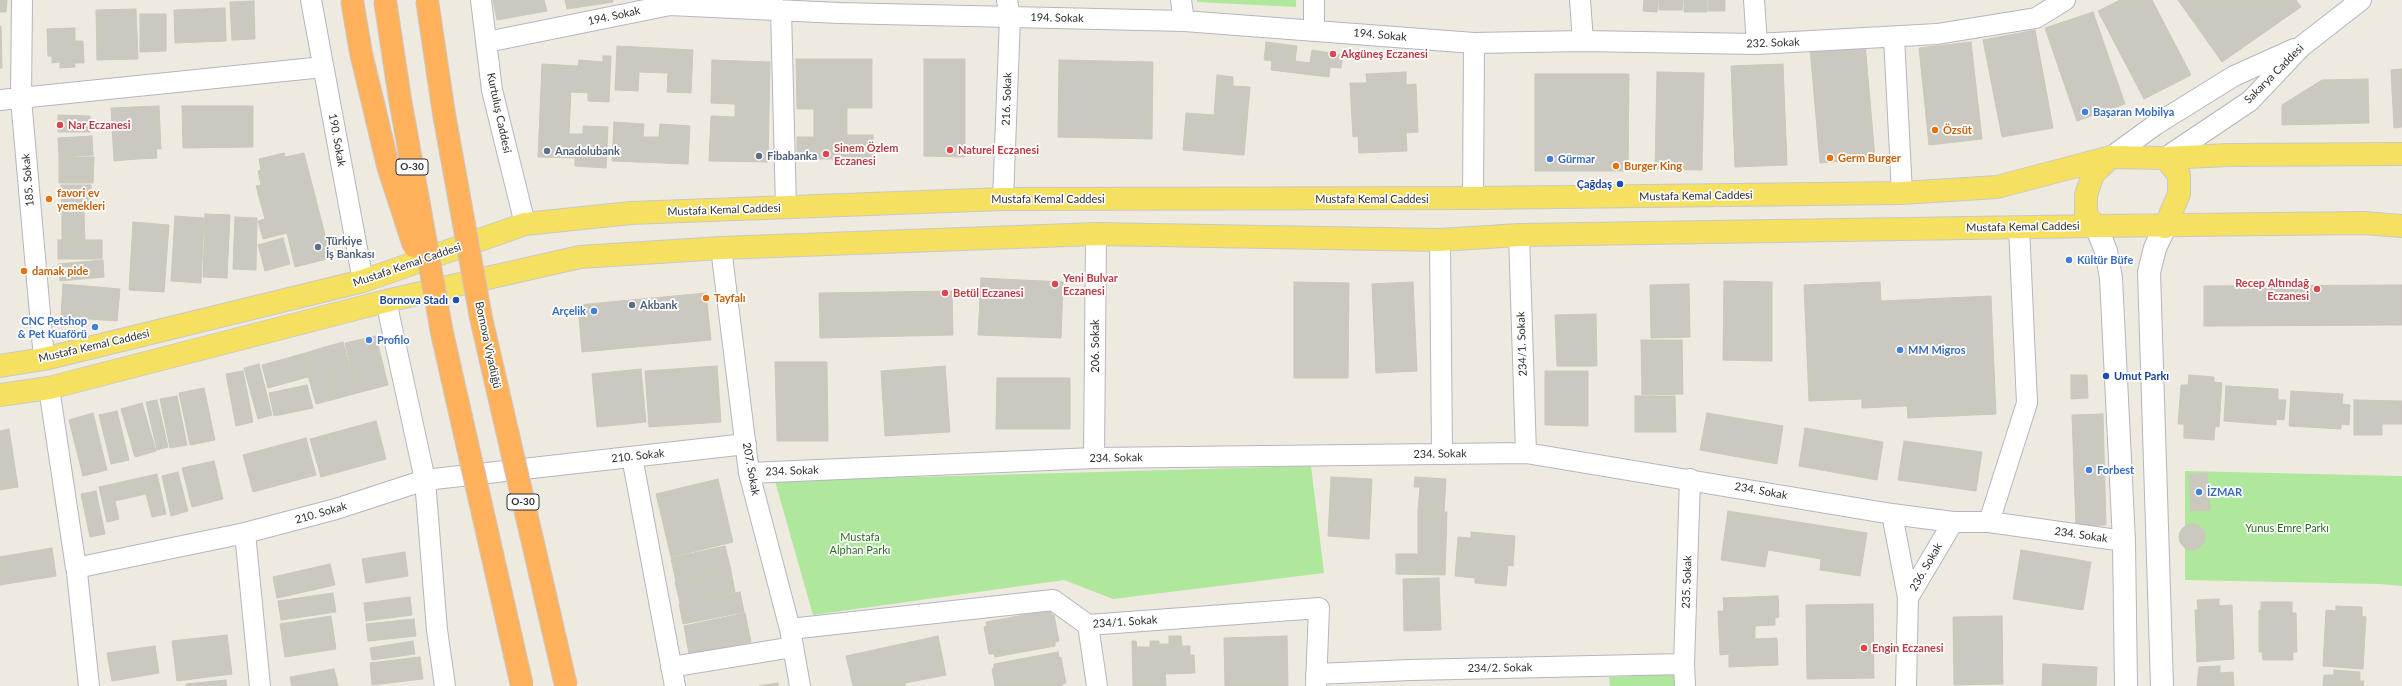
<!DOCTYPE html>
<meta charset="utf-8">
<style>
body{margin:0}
canvas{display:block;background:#efeae0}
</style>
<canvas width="2402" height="686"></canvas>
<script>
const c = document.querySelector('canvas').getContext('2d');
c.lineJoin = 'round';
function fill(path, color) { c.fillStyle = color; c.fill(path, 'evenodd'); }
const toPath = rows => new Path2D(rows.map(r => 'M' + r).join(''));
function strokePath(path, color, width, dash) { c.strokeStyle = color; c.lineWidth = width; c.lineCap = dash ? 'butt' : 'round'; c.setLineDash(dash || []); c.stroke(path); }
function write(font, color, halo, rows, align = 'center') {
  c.font = font + ' Lato,sans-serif'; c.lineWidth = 3.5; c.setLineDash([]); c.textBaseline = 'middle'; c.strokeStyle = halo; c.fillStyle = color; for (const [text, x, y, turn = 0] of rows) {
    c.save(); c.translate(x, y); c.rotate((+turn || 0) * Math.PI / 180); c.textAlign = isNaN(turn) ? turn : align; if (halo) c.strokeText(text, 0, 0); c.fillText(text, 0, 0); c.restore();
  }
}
const green = toPath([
 [1197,0,1296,0,1296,7,1197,2],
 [1311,466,1324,573,1113,599,1064,580,813,615,775,481],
 [2185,471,2402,476,2402,586,2379,584,2185,580],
 [1679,674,1680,686,1610,686,1609,677]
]);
const building = toPath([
 [0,0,7,0,6,12,0,12,0,0],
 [493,0,544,0,547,11,497,20,493,0],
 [565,0,613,0,613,2,567,9,565,0],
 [1644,0,1658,0,1657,12,1643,11,1644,0],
 [1659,0,1683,0,1682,10,1659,10,1659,0],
 [1684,0,1707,0,1707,12,1684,12,1684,0],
 [1708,0,1725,0,1725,11,1708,11,1708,0],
 [2120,0,2152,0,2191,75,2144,99,2098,11,2120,0],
 [2178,0,2296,0,2301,7,2222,62,2178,0],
 [254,1,255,39,232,40,230,2,254,1],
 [225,8,226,41,175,43,174,10,225,8],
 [136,9,138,59,97,60,96,10,136,9],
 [2093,12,2125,104,2077,121,2045,28,2093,12],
 [140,14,166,14,166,51,140,52,140,14],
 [0,26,1,26,2,68,0,68,0,26],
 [75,28,75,41,83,41,84,63,75,63,75,67,60,68,60,62,52,63,52,56,48,56,47,29,75,28],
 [2035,30,2053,128,2002,137,1983,40,2035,30],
 [1266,42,1297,46,1295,61,1310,63,1312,50,1343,55,1341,68,1330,67,1329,77,1271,70,1272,61,1264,60,1266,42],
 [1971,42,1982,139,1929,145,1919,48,1971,42],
 [1865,43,1875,158,1820,163,1810,48,1865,43],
 [617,46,693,50,691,93,667,92,668,73,639,72,638,91,615,90,617,46],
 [603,56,611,56,609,102,588,101,588,93,571,92,569,134,583,134,583,126,608,127,606,168,575,166,575,158,538,157,542,64,578,66,579,60,603,62,603,56],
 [796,59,872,59,872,108,847,108,847,135,873,135,873,159,797,159,797,137,814,137,814,109,797,109,796,59],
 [924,59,965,59,965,157,924,156,924,59],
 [712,60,770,62,768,162,709,161,711,116,735,117,735,104,711,103,712,60],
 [1059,60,1153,62,1152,139,1058,137,1059,60],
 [1783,64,1787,165,1735,167,1731,66,1783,64],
 [2402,69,2402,127,2394,128,2391,70,2402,69],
 [1406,72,1406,85,1416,84,1418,132,1406,133,1407,151,1359,153,1358,136,1353,137,1350,83,1367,83,1366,74,1406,72],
 [1657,72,1704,73,1702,170,1655,169,1657,72],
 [1535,74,1629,74,1628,171,1535,171,1535,74],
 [1217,75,1233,77,1233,86,1250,87,1244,155,1183,150,1186,113,1214,115,1217,75],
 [2368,79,2369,123,2282,125,2282,105,2322,80,2368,79],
 [159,106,161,149,156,149,157,158,137,159,134,107,159,106],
 [182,106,253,106,253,147,183,148,182,106],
 [134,107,137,159,114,161,111,108,134,107],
 [58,115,90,116,90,132,58,132,58,115],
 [614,122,644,124,643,137,659,137,660,124,690,126,688,164,612,161,614,122],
 [92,136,93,155,59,157,58,138,92,136],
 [284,153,285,157,304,153,331,258,295,267,287,233,263,239,258,221,265,219,256,186,261,185,258,171,261,170,259,159,284,153],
 [59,157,94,157,93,183,59,183,59,157],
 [61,185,91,185,92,204,72,204,72,208,84,208,84,212,62,213,61,185],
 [84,212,85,240,62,240,62,213,84,212],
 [205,214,230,215,227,278,203,277,205,214],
 [175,216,204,218,201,283,171,281,175,216],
 [235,217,257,218,256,270,233,269,235,217],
 [133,222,169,225,164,292,129,290,133,222],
 [283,238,290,264,265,271,258,245,283,238],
 [58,240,102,240,102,259,58,259,58,240],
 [103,260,104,277,60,281,58,264,103,260],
 [981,278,1063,282,1061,338,978,335,981,278],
 [1724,281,1772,282,1772,361,1723,360,1724,281],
 [1294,282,1349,283,1348,378,1294,378,1294,282],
 [1413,282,1417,371,1376,373,1372,284,1413,282],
 [1880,282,1881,301,1991,296,1996,414,1908,418,1907,406,1862,408,1862,399,1809,401,1804,285,1880,282],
 [63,284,120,289,117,321,61,317,63,284],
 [1689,284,1690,337,1651,338,1650,285,1689,284],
 [2402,285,2402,325,2204,326,2204,286,2402,285],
 [952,291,953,335,820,338,819,293,952,291],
 [706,293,711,340,582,352,578,305,706,293],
 [1596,314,1597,366,1557,366,1555,315,1596,314],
 [376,336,388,385,357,393,345,343,376,336],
 [1641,340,1682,340,1683,394,1642,395,1641,340],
 [343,342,357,393,339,398,325,347,343,342],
 [325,347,339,398,316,404,302,354,325,347],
 [302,354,308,377,268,388,262,365,302,354],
 [775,362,827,362,828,441,777,441,775,362],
 [259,364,272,415,258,419,244,368,259,364],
 [717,366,721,422,649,427,645,371,717,366],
 [945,366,950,432,885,436,881,371,945,366],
 [641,369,646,422,597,427,592,374,641,369],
 [243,371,253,422,236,426,226,374,243,371],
 [1545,371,1588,371,1588,426,1545,425,1545,371],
 [2071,375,2087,375,2088,398,2071,399,2071,375],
 [2189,375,2214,377,2214,382,2222,383,2219,427,2215,426,2214,440,2184,438,2184,424,2178,424,2181,385,2188,385,2189,375],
 [997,378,1070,378,1070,429,996,429,997,378],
 [307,385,313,408,274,416,269,393,307,385],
 [2226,386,2278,389,2278,400,2286,400,2284,420,2276,419,2276,425,2224,421,2226,386],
 [204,388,215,440,190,445,179,393,204,388],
 [2291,391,2343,394,2342,404,2350,405,2349,425,2341,424,2341,429,2289,426,2291,391],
 [177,396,187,445,170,448,160,399,177,396],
 [1635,396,1675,396,1676,432,1635,432,1635,396],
 [157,400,168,447,157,450,146,402,157,400],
 [2354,400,2402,401,2402,424,2382,424,2382,435,2354,435,2354,400],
 [142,403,156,451,135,457,121,409,142,403],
 [117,411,129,460,111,464,99,415,117,411],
 [93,413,107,470,83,476,69,420,93,413],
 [1707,413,1783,426,1777,464,1700,450,1707,413],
 [2103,414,2106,525,2076,526,2072,415,2103,414],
 [376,421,386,459,321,477,310,439,376,421],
 [1805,428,1883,442,1877,480,1799,466,1805,428],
 [9,429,18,487,0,490,0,431,9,429],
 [306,438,316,475,253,492,243,455,306,438],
 [1904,441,1982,452,1976,491,1898,480,1904,441],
 [214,461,223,499,192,507,182,468,214,461],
 [178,472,188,511,171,516,162,476,178,472],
 [2207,473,2210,510,2191,511,2189,475,2207,473],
 [157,474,166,514,152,517,146,494,115,501,119,519,107,522,99,487,157,474],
 [1331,477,1372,479,1369,539,1328,536,1331,477],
 [1415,477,1446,479,1444,513,1418,511,1420,487,1414,487,1415,477],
 [718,479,733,542,671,557,656,494,718,479],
 [96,491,105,534,90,537,81,494,96,491],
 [1418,511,1447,512,1445,575,1396,574,1396,554,1418,554,1418,511],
 [1728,511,1867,533,1860,576,1820,570,1821,559,1768,550,1765,567,1721,560,1728,511],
 '2179 537a13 13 0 1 1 26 0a13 13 0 1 1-26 0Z',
 [1471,532,1515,536,1513,566,1508,565,1506,586,1475,583,1475,578,1455,576,1458,537,1471,538,1471,532],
 [725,546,731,570,676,582,671,558,725,546],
 [52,548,56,576,0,585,0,557,52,548],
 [2021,550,2091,562,2083,610,2013,599,2021,550],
 [405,552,408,576,366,583,362,559,405,552],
 [330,564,335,585,277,598,273,577,330,564],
 [731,571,735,592,680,603,675,582,731,571],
 [1439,578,1441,630,1404,631,1403,579,1439,578],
 [740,592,744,612,683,624,679,604,740,592],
 [333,593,336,612,281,620,278,601,333,593],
 [1778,596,1779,617,1775,618,1775,625,1755,626,1755,639,1777,638,1778,665,1729,667,1729,654,1720,655,1718,611,1724,611,1723,598,1778,596],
 [410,597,412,615,366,621,364,603,410,597],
 [2219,599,2219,606,2232,605,2234,659,2197,662,2195,610,2198,610,2197,600,2219,599],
 [2261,602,2292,602,2292,613,2296,613,2297,652,2293,652,2293,660,2263,660,2262,652,2259,652,2259,610,2261,610,2261,602],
 [1873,604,1874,678,1807,679,1806,605,1873,604],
 [2336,606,2362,607,2362,616,2366,617,2363,669,2323,666,2326,610,2336,611,2336,606],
 [1051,610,1052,615,1054,615,1059,641,1055,642,1055,646,995,657,994,654,989,654,984,627,987,626,986,622,1051,610],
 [745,613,751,642,689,654,684,626,745,613],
 [331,616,336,649,285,657,280,624,331,616],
 [2002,616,2003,684,1954,685,1953,617,2002,616],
 [414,619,416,636,368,641,366,624,414,619],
 [227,635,232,674,177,681,172,641,227,635],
 [938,636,946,675,905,683,905,686,853,686,846,656,938,636],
 [1169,636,1181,636,1182,646,1190,646,1190,655,1194,655,1195,673,1165,674,1166,686,1133,686,1132,641,1136,641,1137,647,1150,647,1150,641,1159,641,1159,644,1169,644,1169,636],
 [1287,636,1288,686,1225,686,1224,638,1287,636],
 [413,641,415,654,372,660,370,648,413,641],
 [155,646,159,673,112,681,107,653,155,646],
 [1058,652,1059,658,1061,657,1066,683,1062,684,1063,686,995,686,992,669,994,668,994,664,1058,652],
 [420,657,423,679,372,685,370,663,420,657],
 [2043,664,2097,667,2096,686,2042,686,2043,664],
 [2220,666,2220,673,2233,672,2234,686,2197,686,2199,667,2220,666],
 [334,669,338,686,292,686,290,677,334,669],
 [2334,670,2360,672,2360,681,2364,681,2363,686,2323,686,2324,675,2334,675,2334,670],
 [226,680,227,686,186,686,186,684,226,680],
 [778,683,778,686,759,686,778,683]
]);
const minor = toPath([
 [22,0,21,99,44,359],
 [311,0,363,281],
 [481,0,492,90,525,224],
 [1181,0,1184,21],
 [1314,0,1314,30],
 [1580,0,1583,41],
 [1754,0,1757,44],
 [781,10,786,208],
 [1894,37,1902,193],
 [487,42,670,5,839,13,1184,21,1474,43,1473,198],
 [1474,43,1583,41,1757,44,1937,34,2036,18,2065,0],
 [0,100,323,67],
 [2111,157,2155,125,2234,76,2294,49],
 [2165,158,2250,101,2302,46,2361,0],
 [1003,199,1010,18,1007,0],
 [1519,235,1526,453],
 [1440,240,1442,454],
 [721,248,749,473,790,629,800,686],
 [386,301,425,480,437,630,445,686],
 [49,388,76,568,245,533,336,509,425,480,746,444],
 [632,457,675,686],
 [1094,458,1096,234],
 [749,473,1094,458,1526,453,1892,514,1953,522,1989,522,2124,541],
 [1892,514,1908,598],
 [1989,522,2027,403,2019,227],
 [245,533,260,686],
 [76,563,89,686],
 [1088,625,1097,686],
 [790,629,1053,600,1088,625,1319,608,1316,686],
 [671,667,793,647],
 [1316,674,1410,670,1684,664],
 [1685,686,1684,664,1690,479],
 [1906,686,1908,598,1953,522]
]);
const secondary = toPath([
 [2096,226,2106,251,2111,278,2124,541,2126,686],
 [2162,686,2149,272,2155,248,2165,227]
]);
const primary = toPath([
 [2165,158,2179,175,2179,194,2165,227],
 [2096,226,2086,215,2086,195,2093,174,2111,157],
 [0,366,44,359,363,281,525,224,631,213,1003,199,1473,198,1902,193,1997,187,2111,157,2165,158,2228,155,2402,154],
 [0,395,49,388,386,301,580,257,721,248,1096,234,1440,240,1519,235,2096,226,2364,223,2402,226]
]);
const motorwayBridge = toPath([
 [352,0,361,53,388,166,414,246],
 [385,0,400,99,442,333,522,686],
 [427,0,444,114,481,318,566,686]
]);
const markers = [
 [1333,54,4,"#e0444e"],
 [2085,112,4,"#3f7fe0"],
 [60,125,4,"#e0444e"],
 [1935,130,4,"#e8710a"],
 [950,150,4,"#e0444e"],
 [547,151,4,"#5c6f8a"],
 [826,154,4,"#e0444e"],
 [759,156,4,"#5c6f8a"],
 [1830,158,4,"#e8710a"],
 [1550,159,4,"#3f7fe0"],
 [1616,166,4,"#e8710a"],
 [1620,184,4,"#1a4fb4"],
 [49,199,4,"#e8710a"],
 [318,247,4,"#5c6f8a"],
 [2069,260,4,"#3f7fe0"],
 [24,271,4,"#e8710a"],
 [1055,284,4,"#e0444e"],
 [2317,289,4,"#e0444e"],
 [945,293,4,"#e0444e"],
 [706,298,4,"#e8710a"],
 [456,300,4,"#1a4fb4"],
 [632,305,4,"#5c6f8a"],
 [594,311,4,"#3f7fe0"],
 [95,327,4,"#3f7fe0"],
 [369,340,4,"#3f7fe0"],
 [1900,350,4,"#3f7fe0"],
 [2106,376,4,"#1a4fb4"],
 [2089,470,4,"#3f7fe0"],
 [2199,492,4,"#3f7fe0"],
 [1864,648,4,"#e0444e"]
];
const shields = [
 [412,167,32],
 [523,502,32]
];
const shieldNames = [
 ["O-30",412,167],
 ["O-30",523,502]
];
const streetNames = [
 ["194. Sokak",614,16,-12],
 ["194. Sokak",1057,18,1],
 ["194. Sokak",1380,35,5],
 ["232. Sokak",1773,43,-2],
 ["Sakarya Caddesi",2274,74,-45],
 ["216. Sokak",1007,99,-88],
 ["Kurtuluş Caddesi",499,113,78],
 ["190. Sokak",337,140,80],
 ["185. Sokak",28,180,-95],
 ["Mustafa Kemal Caddesi",1696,196,-1],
 ["Mustafa Kemal Caddesi",1048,199],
 ["Mustafa Kemal Caddesi",1372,199],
 ["Mustafa Kemal Caddesi",724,210,-2],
 ["Mustafa Kemal Caddesi",2023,227,-1],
 ["Mustafa Kemal Caddesi",407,265,-19],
 ["234/1. Sokak",1522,344,-92],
 ["Bornova Viyadüğü",488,345,78],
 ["Mustafa Kemal Caddesi",94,346,-13],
 ["206. Sokak",1095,346,-90],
 ["234. Sokak",1440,454,-1],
 ["210. Sokak",638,456,-6],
 ["234. Sokak",1116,458,-1],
 ["207. Sokak",751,469,80],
 ["234. Sokak",792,471,-2],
 ["234. Sokak",1761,491,10],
 ["210. Sokak",321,513,-16],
 ["234. Sokak",2081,535,8],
 ["236. Sokak",1926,567,-60],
 ["235. Sokak",1687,582,-88],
 ["234/1. Sokak",1125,622,-4],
 ["234/2. Sokak",1500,668,-1]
];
const healthNames = [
 ["Akgüneş Eczanesi",1341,54],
 ["Nar Eczanesi",68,125],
 ["Sinem Özlem",834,148],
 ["Eczanesi",834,161],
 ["Naturel Eczanesi",958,150],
 ["Yeni Bulvar",1063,278],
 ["Eczanesi",1063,291],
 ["Recep Altındağ",2309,283,"right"],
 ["Eczanesi",2309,296,"right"],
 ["Betül Eczanesi",953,293],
 ["Engin Eczanesi",1872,648]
];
const shopNames = [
 ["Başaran Mobilya",2093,112],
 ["Gürmar",1558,159],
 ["Kültür Büfe",2077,260],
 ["Arçelik",586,311,"right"],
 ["CNC Petshop",87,321,"right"],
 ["& Pet Kuaförü",87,334,"right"],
 ["Profilo",377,340],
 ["MM Migros",1908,350],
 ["Forbest",2097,470],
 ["İZMAR",2207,492]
];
const foodNames = [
 ["Özsüt",1943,130],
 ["Germ Burger",1838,158],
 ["Burger King",1624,166],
 ["favori ev",57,193],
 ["yemekleri",57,206],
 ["damak pide",32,271],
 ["Tayfalı",714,298]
];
const serviceNames = [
 ["Anadolubank",555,151],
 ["Fibabanka",767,156],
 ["Türkiye",326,241],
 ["İş Bankası",326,254],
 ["Akbank",640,305]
];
const transitNames = [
 ["Çağdaş",1612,184],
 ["Bornova Stadı",448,300],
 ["Umut Parkı",2114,376,"left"]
];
const parkNames = [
 ["Yunus Emre Parkı",2287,528],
 ["Mustafa",860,537],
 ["Alphan Parkı",860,550]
];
fill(green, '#afe79c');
fill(building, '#cbc8bf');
strokePath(building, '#cbc7b9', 1);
strokePath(minor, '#b4b5c1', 22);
strokePath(secondary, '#b4b5c1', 24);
strokePath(primary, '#c9c9c9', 24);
strokePath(minor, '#fff', 20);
strokePath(secondary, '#fff', 22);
strokePath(primary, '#f5e05f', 22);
strokePath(motorwayBridge, '#c9c9c9', 24, []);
strokePath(motorwayBridge, '#ffb15c', 22);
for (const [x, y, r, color] of markers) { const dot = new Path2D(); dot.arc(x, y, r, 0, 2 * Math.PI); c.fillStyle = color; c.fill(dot); strokePath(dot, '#fff', 1.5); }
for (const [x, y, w] of shields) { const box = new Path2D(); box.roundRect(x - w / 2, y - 8, w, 16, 3); c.fillStyle = '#fff'; c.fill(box); strokePath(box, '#2e2e2e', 1); }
write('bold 10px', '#2e2e2e', null, shieldNames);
write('11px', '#2e2e2e', '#fff', streetNames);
write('bold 11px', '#be3a42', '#fff', healthNames, 'left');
write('bold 11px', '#366cbe', '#fff', shopNames, 'left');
write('bold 11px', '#c56008', '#fff', foodNames, 'left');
write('bold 11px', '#4e5e75', '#fff', serviceNames, 'left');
write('bold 11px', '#164399', '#fff', transitNames, 'right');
write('11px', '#237019', '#fff', parkNames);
</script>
